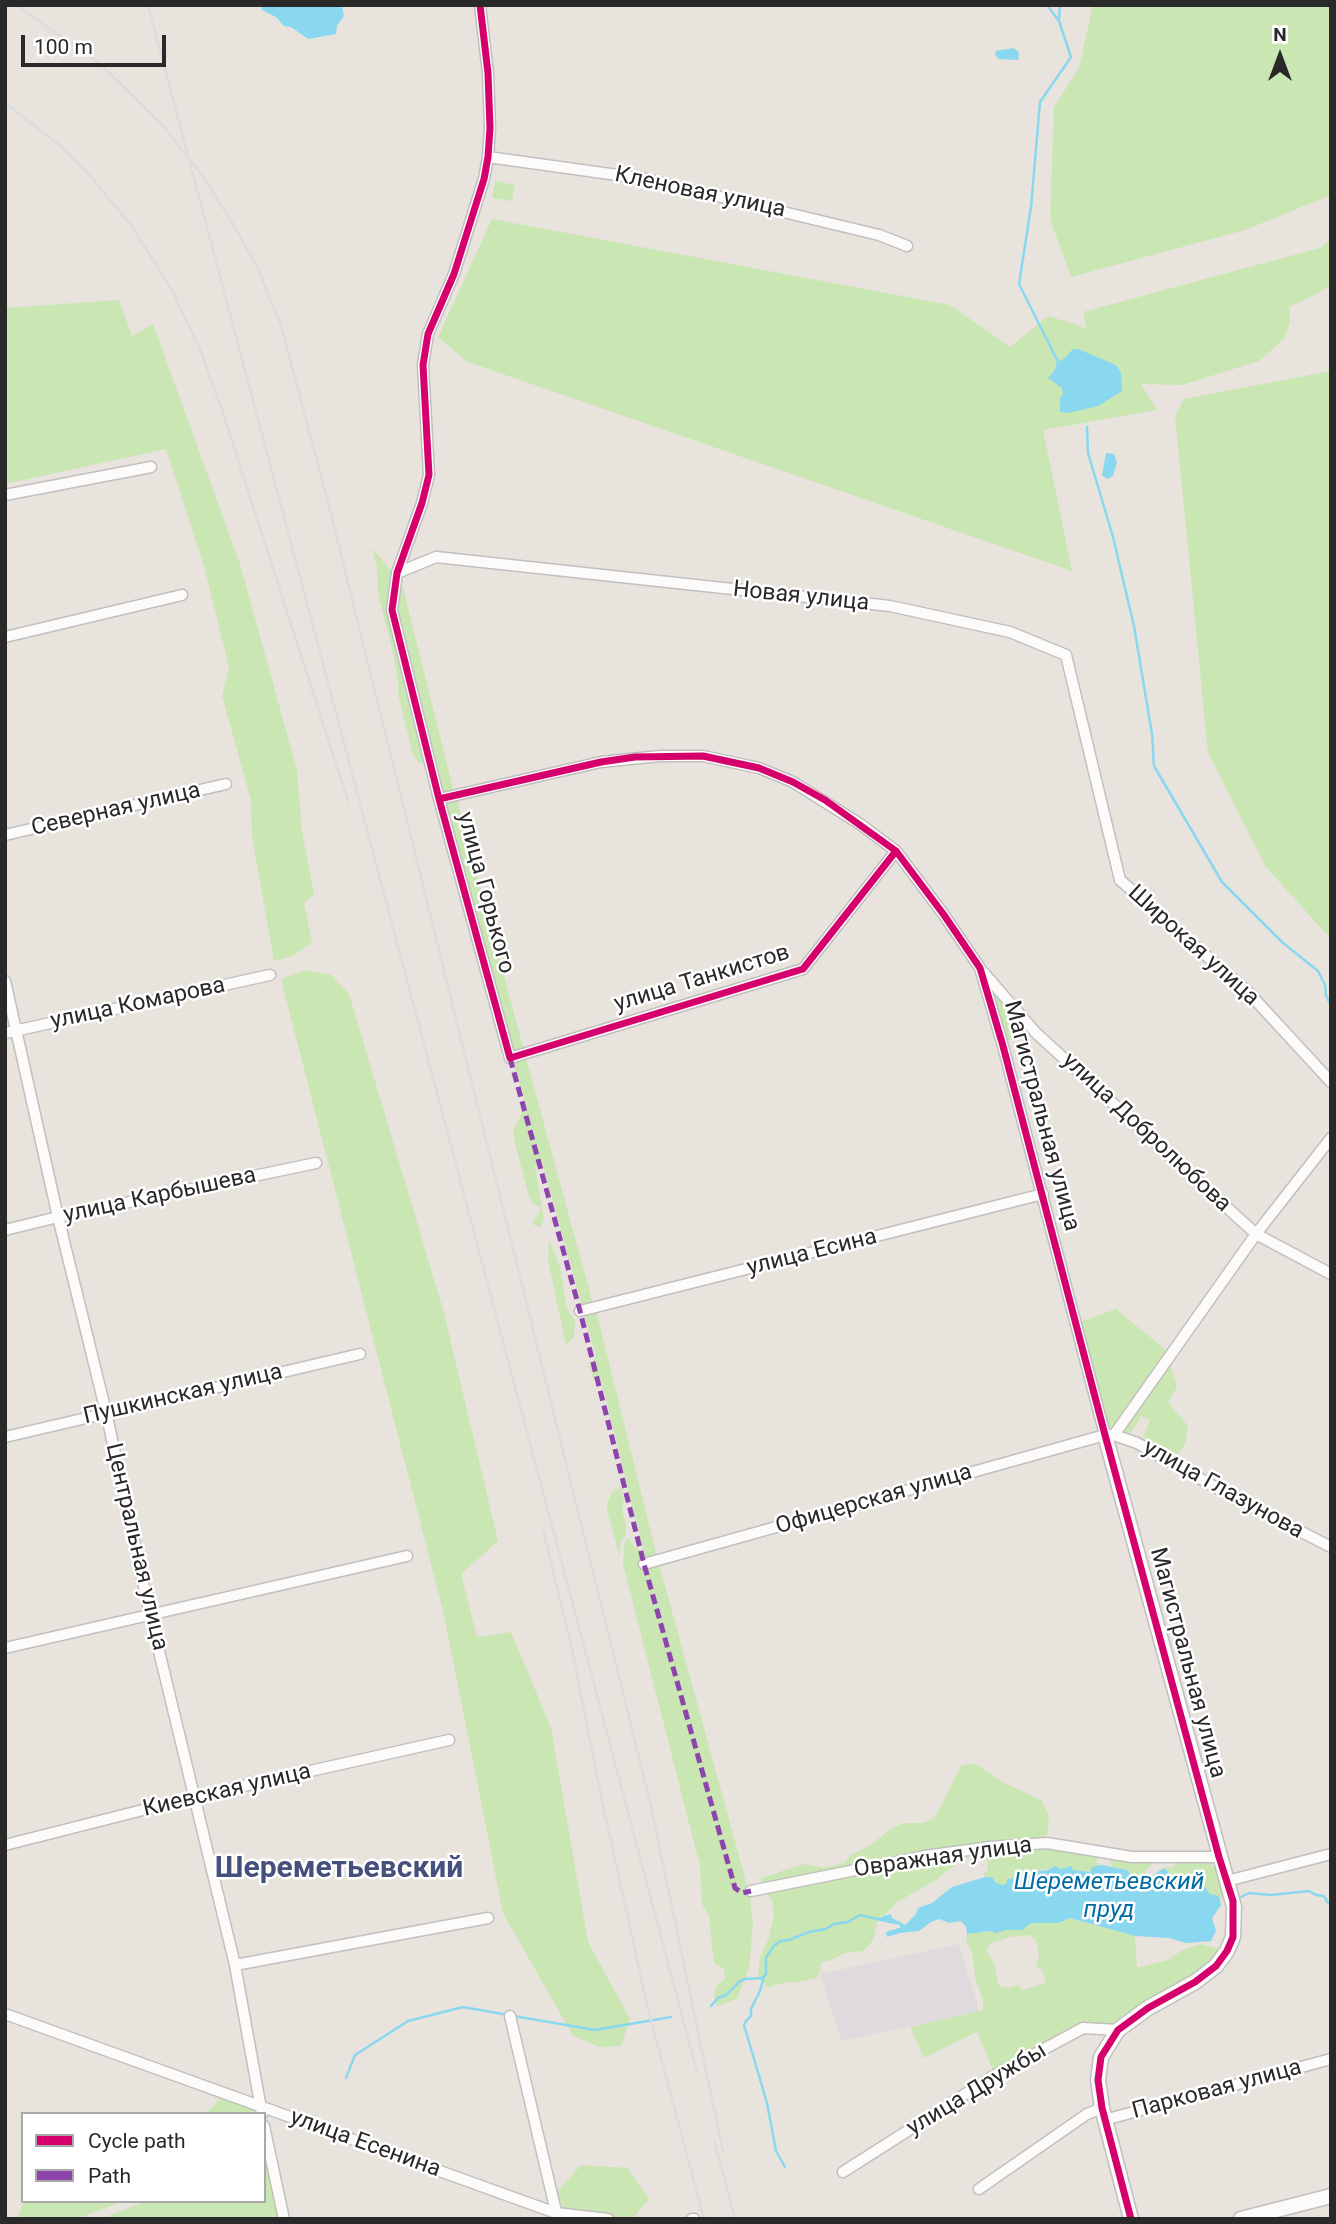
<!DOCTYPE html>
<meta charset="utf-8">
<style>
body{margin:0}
#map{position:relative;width:1336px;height:2224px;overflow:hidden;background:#e8e3dd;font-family:Roboto,sans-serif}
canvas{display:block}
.frame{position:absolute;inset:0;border:7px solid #292929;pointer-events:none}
.legend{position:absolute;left:21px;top:2112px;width:245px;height:91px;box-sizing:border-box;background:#fff;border:2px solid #a9a9a9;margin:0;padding:9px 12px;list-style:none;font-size:21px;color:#292929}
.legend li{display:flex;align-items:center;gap:14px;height:35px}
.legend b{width:35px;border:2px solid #a9a9a9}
.north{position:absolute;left:1245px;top:21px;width:70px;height:70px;-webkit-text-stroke:5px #fff;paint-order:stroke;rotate:0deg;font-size:19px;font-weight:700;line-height:28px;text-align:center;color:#292929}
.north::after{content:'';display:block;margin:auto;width:24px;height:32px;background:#292929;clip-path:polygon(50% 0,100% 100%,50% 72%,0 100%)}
.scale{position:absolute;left:21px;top:35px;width:145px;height:32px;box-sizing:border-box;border:4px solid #292929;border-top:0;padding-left:9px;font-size:21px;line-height:24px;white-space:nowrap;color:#292929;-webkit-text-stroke:5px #fff;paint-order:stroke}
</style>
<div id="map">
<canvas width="1336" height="2224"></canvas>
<div class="frame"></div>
<ul class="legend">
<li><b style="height:9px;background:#d6006c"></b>Cycle path</li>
<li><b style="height:9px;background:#8e44ad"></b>Path</li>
</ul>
<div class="north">N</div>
<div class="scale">100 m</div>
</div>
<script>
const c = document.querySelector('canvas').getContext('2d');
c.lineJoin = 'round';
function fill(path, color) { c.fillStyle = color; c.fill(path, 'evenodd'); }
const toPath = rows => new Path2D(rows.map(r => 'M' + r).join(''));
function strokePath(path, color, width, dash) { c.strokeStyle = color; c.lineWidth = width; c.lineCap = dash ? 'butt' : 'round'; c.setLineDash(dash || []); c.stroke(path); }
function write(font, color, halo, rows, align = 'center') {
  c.font = font + ' Roboto,sans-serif'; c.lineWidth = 5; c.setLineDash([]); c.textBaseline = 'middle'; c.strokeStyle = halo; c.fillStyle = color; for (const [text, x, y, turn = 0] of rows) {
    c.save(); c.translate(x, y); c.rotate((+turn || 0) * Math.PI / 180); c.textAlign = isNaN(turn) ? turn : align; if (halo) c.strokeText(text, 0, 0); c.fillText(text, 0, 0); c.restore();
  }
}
const industrial = toPath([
 [959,1944,979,2011,842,2041,820,1974]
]);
const green = toPath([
 [1093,5,1331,5,1331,195,1245,230,1071,277,1050,219,1054,107,1079,68],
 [495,181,515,185,512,201,492,198],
 [492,219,950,305,1010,347,1048,316,1078,325,1087,330,1083,312,1320,248,1331,239,1331,285,1313,296,1289,307,1290,322,1284,339,1259,361,1182,385,1141,384,1157,410,1043,430,1072,571,468,362,438,337],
 [119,300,132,336,153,324,240,564,297,770,302,832,314,894,304,903,312,942,293,956,274,961,252,836,251,800,222,696,229,667,204,566,166,449,5,484,5,308],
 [1331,371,1331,939,1266,867,1208,753,1175,416,1184,399],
 [372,548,393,573,389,609,427,761,420,763,413,756,398,693,398,681,392,648,378,594,377,567],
 [399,580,402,584,454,792,442,795,395,610],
 [457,799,524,1051,512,1053,444,802],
 [305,970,331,975,349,994,444,1313,498,1541,461,1574,477,1637,511,1632,551,1728,588,1942,630,2019,621,2046,600,2047,573,2036,503,1913,444,1615,281,979],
 [988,984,1031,1031,1006,1041],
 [526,1058,593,1304,582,1306,541,1159,535,1165,544,1220,540,1227,532,1224,541,1208,532,1203,528,1193,514,1139,514,1128,526,1106,513,1061],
 [549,1240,560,1267,567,1309,575,1320,574,1337,566,1345,548,1261],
 [1116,1309,1168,1352,1116,1425,1108,1429,1080,1322],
 [596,1310,657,1557,640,1562,642,1569,659,1564,750,1896,753,1924,749,1968,737,1999,717,2006,714,1997,716,1987,725,1979,724,1969,714,1963,709,1916,702,1904,700,1866,623,1564,625,1540,629,1539,636,1548,644,1553,602,1383,594,1380,589,1366,596,1357,584,1314],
 [1169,1360,1177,1387,1168,1402,1188,1426,1185,1444,1178,1454,1143,1437,1150,1420,1141,1416,1131,1433,1120,1430],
 [620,1483,624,1501,622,1510,626,1525,625,1537,620,1542,620,1558,607,1510,608,1500,615,1489,619,1489],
 [971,1763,981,1767,1004,1783,1041,1800,1048,1813,1049,1824,1047,1834,1039,1840,1027,1837,1002,1840,994,1847,986,1840,936,1880,897,1902,877,1923,873,1940,864,1951,844,1953,831,1960,821,1962,820,1972,817,1978,797,1982,787,1982,768,1987,758,1977,760,1958,768,1940,774,1915,772,1900,762,1888,761,1878,804,1864,824,1868,844,1863,851,1855,869,1846,894,1827,904,1823,924,1823,933,1818,939,1810,961,1766],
 [1047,1845,1100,1855,1096,1862,1102,1865,1093,1867,1090,1872,1064,1869,1041,1869,1025,1877,1007,1879,1007,1883,1002,1885,996,1883,992,1877,985,1877,983,1874,987,1872,988,1865,984,1852],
 [1110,1858,1154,1860,1154,1863,1145,1871,1147,1874,1144,1877,1133,1877,1127,1870,1111,1866],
 [1211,1859,1212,1866,1220,1867,1218,1880,1224,1891,1223,1897,1221,1899,1219,1896,1210,1894,1206,1888,1196,1884,1182,1886,1173,1882,1173,1877,1164,1868,1173,1867,1175,1861],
 [1070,1918,1135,1936,1137,1968,1168,1960,1182,1950,1201,1944,1223,1950,1212,1964,1130,2011,1116,2025,1081,2026,993,2070,977,2032,924,2058,910,2027,979,2011,983,2009,983,2000,976,1981,972,1953,966,1940,967,1934,1012,1929,1036,1922,1058,1923],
 [1030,1935,1036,1940,1039,1955,1036,1968,1041,1968,1046,1983,1023,1990,1018,1985,1008,1988,999,1986,994,1963,986,1950,991,1943,1010,1937],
 [221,2095,256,2107,251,2114,205,2114,215,2105],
 [264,2140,281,2219,101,2219,146,2201,264,2201],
 [581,2165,627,2168,649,2199,634,2217,634,2219,567,2219,557,2192],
 [24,2201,124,2201,76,2219,17,2219]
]);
const water = toPath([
 [261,5,339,5,339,8,342,6,344,16,337,26,336,34,308,39,291,27,284,26,276,17,262,10],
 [1014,48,1019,53,1018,60,999,59,995,55,996,51],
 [1073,349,1078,349,1116,365,1121,373,1122,391,1098,406,1068,413,1060,412,1060,398,1063,395,1062,388,1048,378,1054,371,1057,362,1065,358],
 [1106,453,1114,454,1117,462,1113,476,1107,479,1102,475],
 [1102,1865,1127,1870,1133,1877,1147,1879,1164,1868,1173,1877,1173,1881,1182,1886,1196,1884,1206,1888,1210,1894,1219,1896,1221,1905,1212,1918,1216,1931,1211,1941,1186,1943,1169,1938,1135,1936,1070,1918,1058,1923,1031,1923,1022,1930,1006,1930,995,1933,991,1931,967,1934,966,1927,961,1921,949,1923,939,1919,931,1922,919,1931,900,1933,887,1937,886,1932,902,1927,900,1923,879,1919,884,1916,891,1914,892,1918,905,1925,916,1914,918,1908,932,1903,952,1887,985,1877,992,1877,996,1883,1003,1885,1007,1883,1007,1879,1025,1877,1037,1871,1048,1870,1055,1866,1061,1869,1071,1866,1073,1870,1090,1872,1092,1867]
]);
const stream = toPath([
 [1047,5,1059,21,1071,57,1040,102,1031,207,1019,284,1059,364],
 [1059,19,1060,5],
 [1087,427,1088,453,1113,537,1134,626,1152,734,1154,766,1222,882,1282,942,1318,971,1325,985,1326,996,1331,1005],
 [1237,1899,1249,1893,1271,1895,1309,1891,1316,1895,1324,1896,1328,1903,1331,1902],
 [764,1976,760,1991,751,2009,751,2016,746,2021,744,2025,767,2103,776,2151,785,2167],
 [711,2006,718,1998,726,1995,740,1981,745,1979,762,1978,766,1974,766,1958,773,1947,780,1941,789,1940,809,1932,826,1929,834,1924,848,1922,860,1915,895,1923,900,1923,902,1928],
 [514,2016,595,2030,671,2017],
 [346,2078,355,2055,408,2021,463,2007,508,2015]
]);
const minor = toPath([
 [480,5,488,73,490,128,488,157,484,179,454,274,428,334,423,365,429,475,422,503,397,573,392,610,439,799,510,1058,803,969,896,851],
 [488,157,646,179,879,235,907,246],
 [5,495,151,467],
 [397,573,436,557,890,606,1010,632,1066,655,1120,880,1248,992,1331,1082],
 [5,637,182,595],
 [439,799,601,762,660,756,703,756,759,768,793,782,860,824,896,851,944,915,980,968,1003,1046,1105,1435],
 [5,835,226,784],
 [984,973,1036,1033,1256,1234,1331,1274],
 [5,981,58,1217,106,1412,150,1614,235,1965,262,2114],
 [5,1033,270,975],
 [5,1230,58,1217,316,1163],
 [580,1311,1043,1194],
 [1114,1435,1137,1443,1231,1496,1331,1547],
 [5,1437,360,1354],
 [644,1564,1105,1435,1114,1435,1256,1234,1331,1138],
 [5,1648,407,1556],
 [5,1845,194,1797,449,1740],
 [1227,1881,1331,1854],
 [751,1891,925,1856,990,1847,1047,1843,1132,1857,1219,1857],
 [235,1965,488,1918],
 [5,2014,556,2213,608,2219],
 [510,2016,557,2216],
 [1104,2120,1331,2059],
 [264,2126,284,2219],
 [843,2172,992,2077,1083,2028,1118,2030],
 [979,2189,1087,2114,1102,2108],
 [692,2219,694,2219]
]);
const tertiary = toPath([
 [1105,1435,1234,1907,1233,1937,1227,1951,1216,1966,1195,1982,1148,2008,1118,2030,1101,2057,1098,2080,1102,2108,1131,2219],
 [1241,2219,1331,2196]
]);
const rail = toPath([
 [16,5,100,64,164,127,204,178,232,222,257,267,281,325,330,510,650,1802,723,2152],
 [148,5,697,2072],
 [5,103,62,147,90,176,131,225,173,292,201,352,222,410,348,801],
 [543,1530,571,1644,602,1801,648,2009,704,2219],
 [715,2143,735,2219]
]);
const quiet = toPath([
 [510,1058,580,1311,644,1564,735,1888,742,1893,751,1891]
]);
const cycleway = toPath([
 [480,5,488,73,490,128,488,157,484,179,454,274,428,334,423,365,429,475,422,503,397,573,392,610,439,799,510,1058,803,969,896,851],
 [439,799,601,762,635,757,703,756,759,768,793,782,825,800,896,851,944,915,980,968,1003,1046,1105,1435,1219,1857,1233,1901,1233,1937,1227,1951,1216,1966,1195,1982,1148,2008,1118,2030,1101,2057,1098,2080,1102,2108,1131,2219]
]);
const streetNames = [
 ["Кленовая улица",700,193,12],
 ["Новая улица",801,597,6],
 ["Северная улица",116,810,-13],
 ["улица Горького",485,893,75],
 ["Широкая улица",1193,946,42],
 ["улица Танкистов",702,979,-17],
 ["улица Комарова",138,1004,-12],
 ["Магистральная улица",1041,1116,75],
 ["улица Добролюбова",1146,1133,43],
 ["улица Карбышева",160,1196,-12],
 ["улица Есина",812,1253,-14],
 ["Пушкинская улица",183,1395,-13],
 ["улица Глазунова",1223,1490,29],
 ["Офицерская улица",874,1500,-16],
 ["Центральная улица",136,1547,77],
 ["Магистральная улица",1187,1663,75],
 ["Киевская улица",227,1791,-13],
 ["Овражная улица",943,1858,-8],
 ["улица Дружбы",977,2090,-31],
 ["Парковая улица",1217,2090,-15],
 ["улица Есенина",365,2144,20]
];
const waterNames = [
 ["Шереметьевский",1109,1883],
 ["пруд",1109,1911]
];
const districtNames = [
 ["Шереметьевский",339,1869]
];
fill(industrial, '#dedadd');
fill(green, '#c9e6b3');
fill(water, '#8ad7f0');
strokePath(stream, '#8ad7f0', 2.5);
strokePath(minor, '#c1bfbf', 13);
strokePath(tertiary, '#c1bfbf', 17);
strokePath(minor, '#fcfbfa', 10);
strokePath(tertiary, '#fcfbfa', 14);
strokePath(rail, '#dcdcde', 2.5);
strokePath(quiet, '#8e44ad', 5, [10, 5]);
strokePath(cycleway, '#d6006c', 7);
write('23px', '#292929', '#fff', streetNames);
write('italic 24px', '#026da3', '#fff', waterNames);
write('bold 30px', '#46507d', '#fff', districtNames);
</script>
